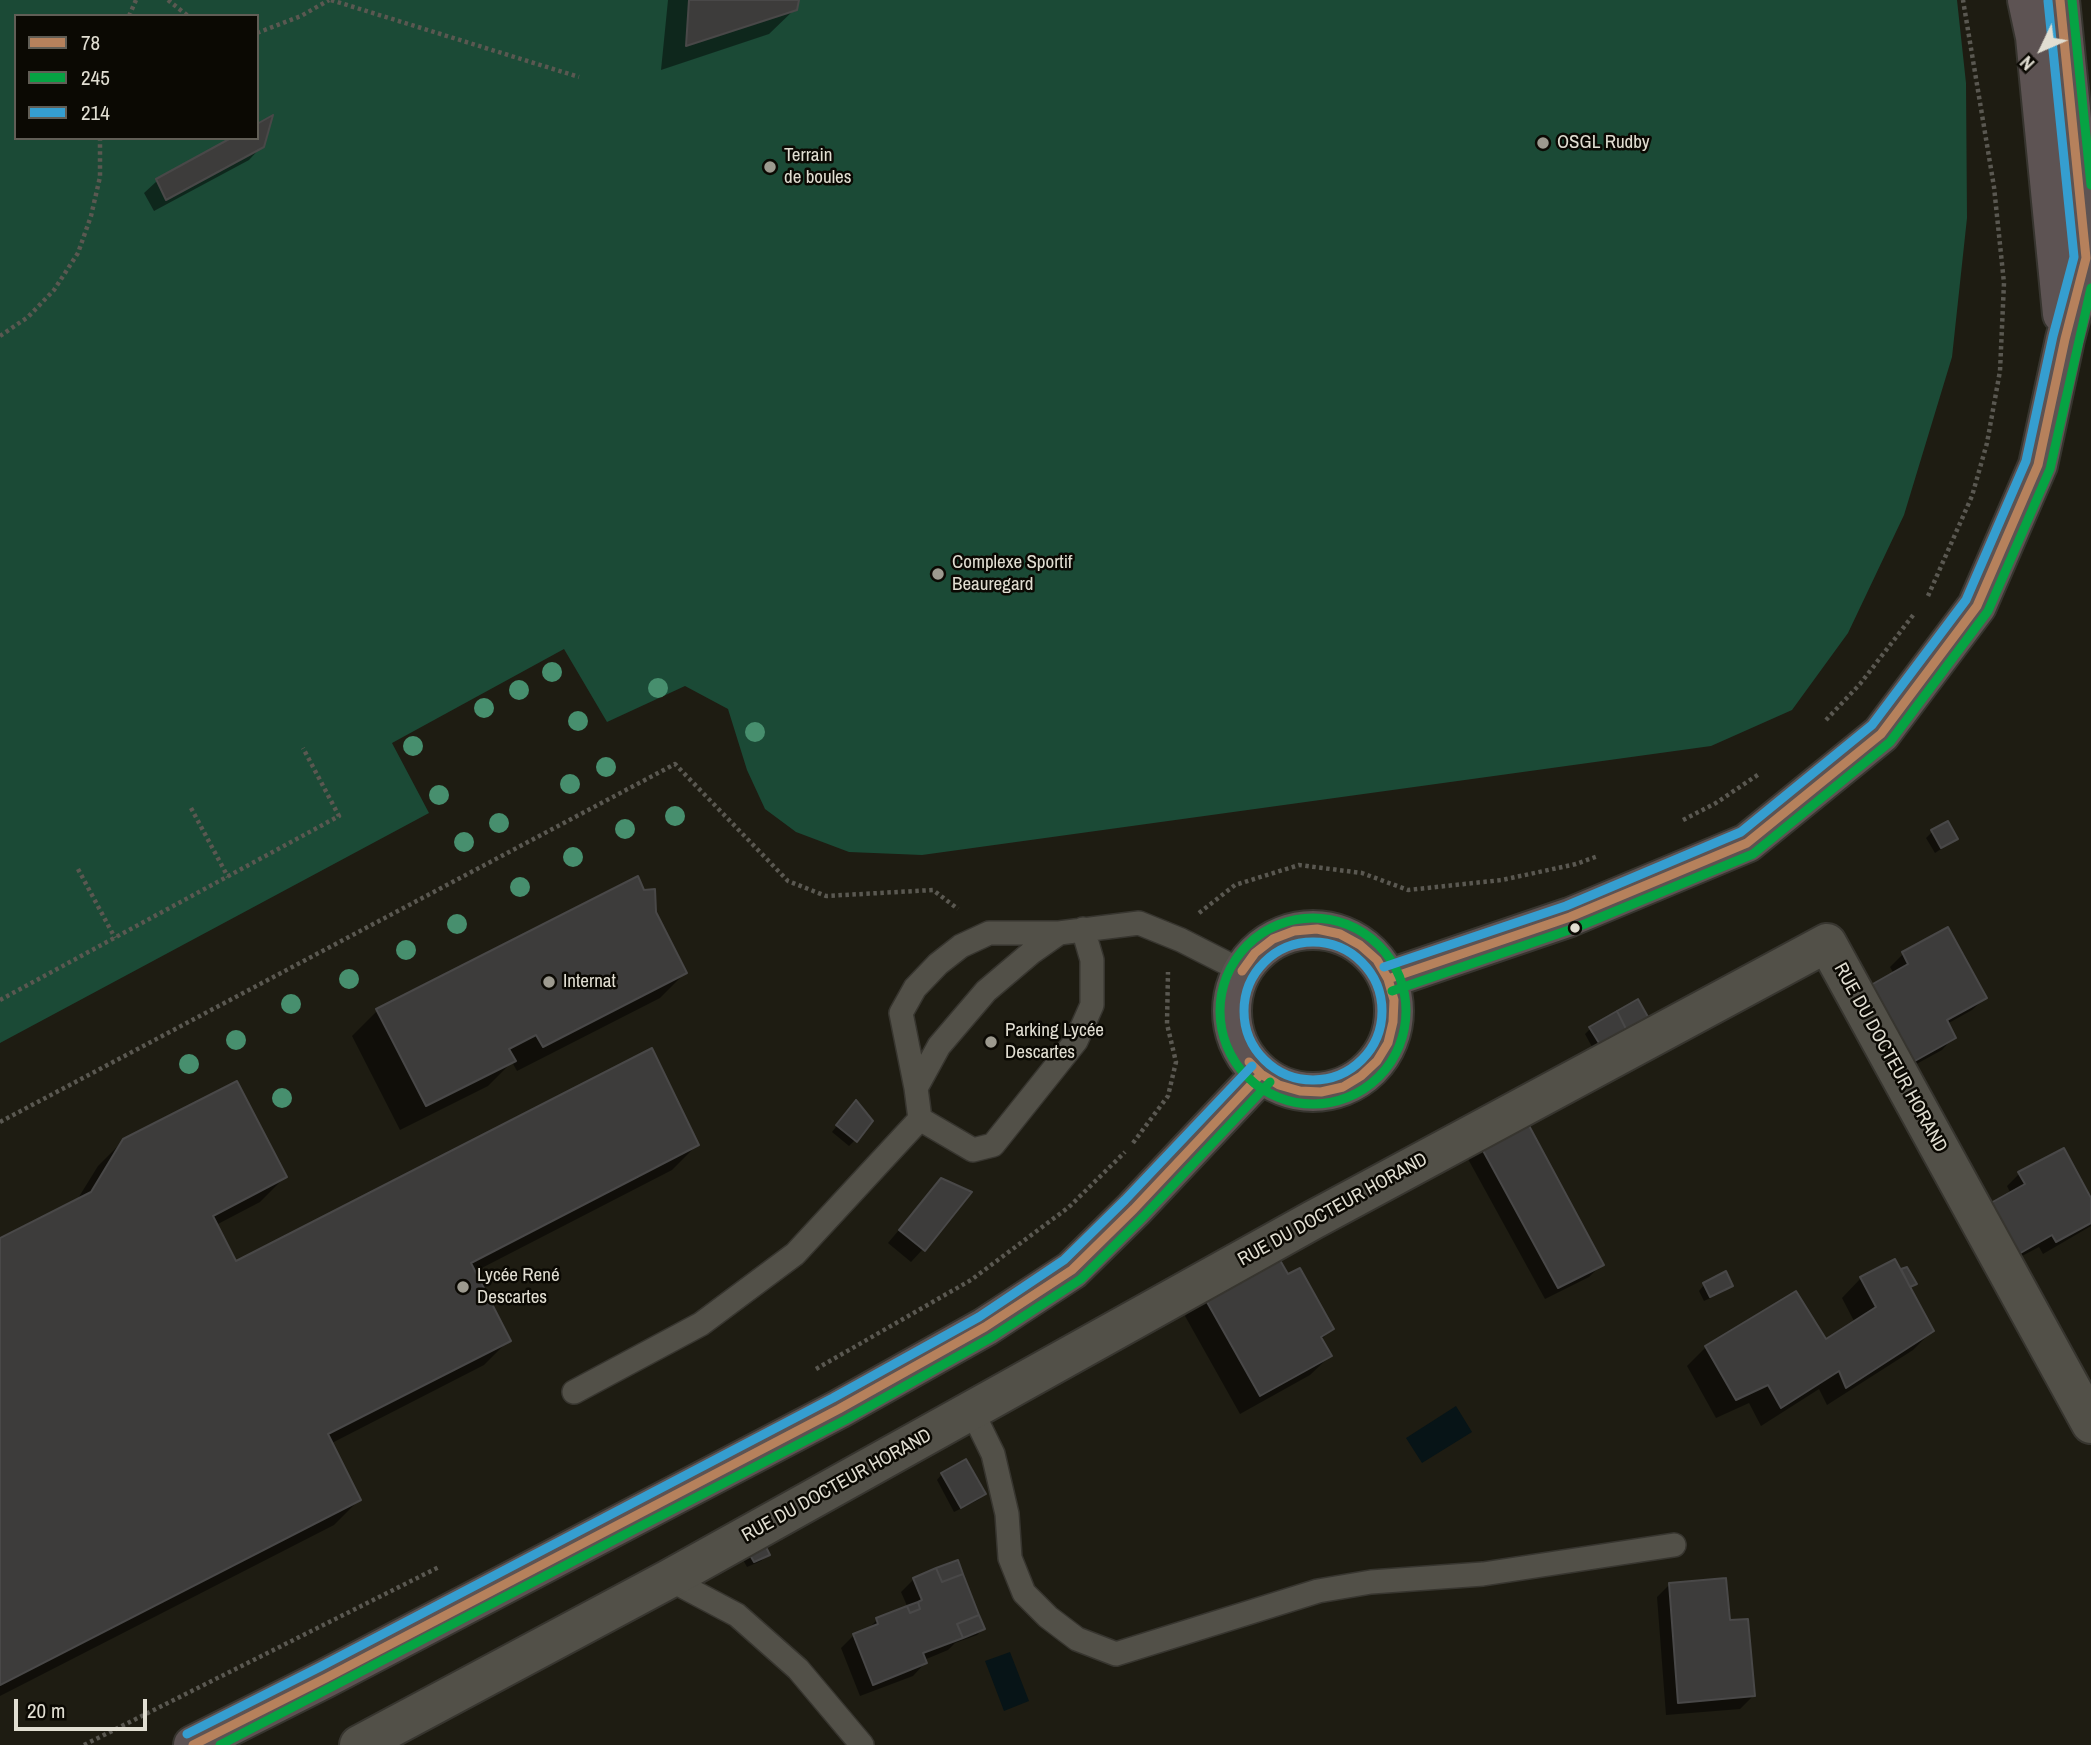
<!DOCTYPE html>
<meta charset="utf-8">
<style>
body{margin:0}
#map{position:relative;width:2091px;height:1745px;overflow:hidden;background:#1e1c12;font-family:"Archivo Narrow",sans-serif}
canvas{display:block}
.legend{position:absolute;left:14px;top:14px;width:245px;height:126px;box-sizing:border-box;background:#0b0903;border:2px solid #615e56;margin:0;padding:9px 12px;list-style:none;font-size:21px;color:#e1ded2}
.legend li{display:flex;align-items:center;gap:14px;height:35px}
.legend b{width:35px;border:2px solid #615e56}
.north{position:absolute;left:2007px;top:14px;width:70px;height:70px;-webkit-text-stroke:5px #0b0903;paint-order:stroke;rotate:226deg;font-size:19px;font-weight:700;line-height:28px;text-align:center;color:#e1ded2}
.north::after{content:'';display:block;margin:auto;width:24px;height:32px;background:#e1ded2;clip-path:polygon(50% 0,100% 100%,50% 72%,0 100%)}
.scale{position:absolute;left:14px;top:1699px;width:133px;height:32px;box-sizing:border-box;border:4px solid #e1ded2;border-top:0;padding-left:9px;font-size:21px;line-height:24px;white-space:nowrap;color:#e1ded2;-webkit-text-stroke:5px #0b0903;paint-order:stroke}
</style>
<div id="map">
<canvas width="2091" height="1745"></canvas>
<ul class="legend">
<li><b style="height:9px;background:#b6815c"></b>78</li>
<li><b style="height:9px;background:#06a343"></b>245</li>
<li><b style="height:9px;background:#359ed0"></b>214</li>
</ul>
<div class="north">N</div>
<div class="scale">20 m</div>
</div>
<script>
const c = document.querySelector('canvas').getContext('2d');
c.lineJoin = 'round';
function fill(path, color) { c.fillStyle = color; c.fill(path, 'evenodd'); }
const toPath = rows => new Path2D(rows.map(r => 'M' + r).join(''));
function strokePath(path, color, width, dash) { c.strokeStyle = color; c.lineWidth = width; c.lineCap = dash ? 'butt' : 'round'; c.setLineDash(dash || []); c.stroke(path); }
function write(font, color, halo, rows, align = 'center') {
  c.font = font + ' "Archivo Narrow",sans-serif'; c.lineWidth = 5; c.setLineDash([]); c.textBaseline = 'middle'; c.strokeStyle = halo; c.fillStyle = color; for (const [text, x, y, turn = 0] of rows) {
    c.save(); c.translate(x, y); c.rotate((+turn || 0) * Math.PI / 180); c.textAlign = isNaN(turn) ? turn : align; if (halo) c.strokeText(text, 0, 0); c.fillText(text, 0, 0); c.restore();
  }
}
const green = toPath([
 [0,0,1957,0,1966,83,1967,218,1952,357,1904,515,1848,633,1792,710,1711,746,922,855,849,852,796,832,765,809,747,770,728,709,685,686,607,722,564,649,392,743,429,813,0,1043],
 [16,16,257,16,257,138,16,138]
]);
const water = toPath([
 [1456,1406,1472,1432,1422,1463,1406,1438],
 [1010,1652,1029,1701,1004,1711,985,1661]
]);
const shadow = toPath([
 [668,0,798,0,795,9,769,34,661,70],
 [262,146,249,160,154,211,144,193,157,181],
 [1932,832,1956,839,1935,853,1926,838],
 [655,912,685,973,660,998,517,1071,512,1062,488,1086,400,1130,352,1036,377,1011],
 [1903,954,1985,998,1972,1010,1947,1024,1954,1037,1942,1050,1900,1073,1894,974,1890,967],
 [1637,1001,1597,1056,1585,1034,1591,1028],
 [851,1108,855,1140,849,1146,832,1132],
 [124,1140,285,1177,260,1202,216,1225,235,1263,697,1145,672,1170,474,1272,509,1340,484,1365,330,1444,359,1500,334,1525,0,1696,0,1240,77,1200,98,1166],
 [1481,1146,1602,1264,1589,1277,1545,1299,1468,1159],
 [2019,1174,2091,1202,2091,1226,2043,1254,2039,1247,2003,1266,2011,1194,2007,1186],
 [941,1180,923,1249,911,1262,888,1243],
 [1902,1271,1915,1284,1909,1289,1932,1331,1913,1350,1827,1405,1819,1389,1761,1426,1749,1403,1716,1418,1687,1366,1706,1347,1826,1341,1855,1323,1842,1298,1861,1278],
 [1287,1276,1331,1329,1321,1340,1330,1356,1310,1375,1240,1414,1185,1316,1204,1297],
 [1704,1285,1731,1285,1725,1291,1704,1301,1699,1291],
 [942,1474,984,1494,978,1500,954,1512,937,1480],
 [767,1555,761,1561,747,1567,741,1556],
 [914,1579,983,1629,977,1635,955,1643,948,1650,924,1660,925,1663,913,1676,860,1696,841,1648,854,1635,866,1631,877,1620,908,1608,901,1592],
 [1670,1584,1728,1622,1753,1696,1740,1709,1666,1715,1657,1597]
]);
const building = toPath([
 [689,0,799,0,797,10,686,46,689,0],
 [273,115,264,147,166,200,156,179,231,138,257,138,257,124,273,115],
 [1948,821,1958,839,1941,848,1931,830,1948,821],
 [638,876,644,890,655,889,656,912,687,973,543,1047,536,1035,509,1049,516,1061,426,1106,376,1009,638,876],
 [1948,927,1987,998,1947,1020,1956,1038,1913,1062,1871,985,1908,964,1902,952,1948,927],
 [1638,999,1652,1024,1630,1037,1617,1011,1638,999],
 [1617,1011,1630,1037,1604,1051,1589,1027,1617,1011],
 [652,1048,699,1145,471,1263,511,1341,328,1434,361,1500,0,1685,0,1238,91,1192,123,1139,237,1081,287,1177,213,1216,236,1261,652,1048],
 [856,1100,873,1121,857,1142,836,1125,856,1100],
 [1526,1120,1604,1265,1558,1288,1480,1145,1526,1120],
 [2064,1148,2091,1198,2091,1223,2056,1242,2052,1235,2017,1255,1989,1204,2025,1184,2018,1172,2064,1148],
 [941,1178,972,1192,925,1251,899,1230,941,1178],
 [1277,1255,1288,1274,1300,1268,1334,1329,1321,1337,1332,1356,1260,1396,1203,1295,1277,1255],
 [1895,1259,1934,1331,1846,1388,1839,1371,1781,1408,1768,1385,1736,1400,1705,1346,1796,1291,1826,1339,1876,1307,1860,1277,1895,1259],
 [1907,1267,1917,1284,1910,1287,1901,1269,1907,1267],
 [1726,1271,1733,1286,1710,1297,1703,1283,1726,1271],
 [966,1459,986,1494,961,1508,941,1473,966,1459],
 [762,1539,770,1555,754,1562,746,1548,762,1539],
 [958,1560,963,1574,942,1582,936,1568,958,1560],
 [936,1568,942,1582,963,1574,979,1615,957,1624,963,1638,923,1653,927,1663,873,1685,853,1634,878,1624,876,1618,907,1606,910,1613,920,1609,918,1602,922,1600,913,1578,936,1568],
 [1726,1578,1730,1620,1748,1619,1755,1696,1678,1703,1669,1583,1726,1578],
 [918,1602,920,1609,910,1613,907,1606,918,1602],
 [979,1615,985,1629,963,1638,957,1624,979,1615]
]);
const path = toPath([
 [168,0,188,16],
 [331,0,579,77],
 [129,16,136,0],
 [257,33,301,16,329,0],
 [0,336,28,317,54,290,78,253,91,216,100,177,100,138],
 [1928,596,1972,496,1987,443,2000,371,2004,283,1994,187,1963,0],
 [1826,720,1860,684,1914,614],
 [191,808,228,877],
 [1683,820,1716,803,1759,774],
 [78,869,115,938],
 [1199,913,1235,885,1299,865,1362,873,1408,890,1502,880,1576,864,1598,856],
 [0,1000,339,816,303,748],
 [0,1122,675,764,788,881,826,896,933,890,958,909],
 [1133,1143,1168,1096,1176,1062,1167,1024,1168,972],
 [816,1369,971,1280,1069,1207,1125,1152],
 [84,1745,439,1567]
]);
const lane = toPath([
 [916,1088,901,1013,915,988,938,964,961,946,989,933,1059,933],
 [920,1119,916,1088,939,1046,986,991,1032,952,1059,933,1139,923,1181,940,1242,971],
 [920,1119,973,1150,993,1145,1076,1041,1092,1005,1092,960,1083,929],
 [574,1392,701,1324,795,1254,920,1119],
 [972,1411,993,1454,1007,1514,1010,1558,1024,1593,1048,1617,1077,1639,1116,1654,1318,1591,1371,1582,1483,1574,1674,1545],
 [669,1579,737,1615,798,1669,862,1745]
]);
const street = toPath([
 [359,1745,669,1579,1313,1220,1827,943,2091,1424]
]);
const primary = toPath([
 [2027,0,2035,37,2062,314],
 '1232 1011a81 81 0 1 1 162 0a81 81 0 1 1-162 0Z',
 [1388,979,1570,917,1747,843,1881,734,1977,606,2038,465,2065,339,2086,258,2060,0],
 [193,1745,326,1678,839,1409,985,1327,1072,1270,1134,1209,1261,1074]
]);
const bus1 = toPath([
 [1242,971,1255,953,1273,939,1294,931,1317,929,1340,934,1360,945,1377,960,1388,979,1394,1000,1393,1022,1388,1043,1377,1061,1361,1076,1343,1087,1321,1092,1300,1091,1279,1085,1261,1074,1249,1062],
 [1388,979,1570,917,1747,843,1881,734,1977,606,2038,465,2065,339,2086,258,2060,0],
 [193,1745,326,1678,839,1409,985,1327,1072,1270,1134,1209,1261,1074]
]);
const bus2 = toPath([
 [2072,0,2091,185],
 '1220 1011a93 93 0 1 1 186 0a93 93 0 1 1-186 0Z',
 [1392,991,1575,928,1753,854,1890,742,1988,611,2050,469,2091,288],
 [220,1745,845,1420,992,1337,1081,1279,1143,1217,1270,1082]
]);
const bus3 = toPath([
 '1244 1011a69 69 0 1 1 138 0a69 69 0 1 1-138 0Z',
 [1384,967,1566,906,1741,832,1872,725,1966,600,2026,461,2053,336,2074,257,2048,1],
 [187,1734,320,1667,833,1398,979,1317,1064,1260,1125,1200,1252,1066]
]);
const trees = [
 [552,672],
 [658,688],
 [519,690],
 [484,708],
 [578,721],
 [755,732],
 [413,746],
 [606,767],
 [570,784],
 [439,795],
 [675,816],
 [499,823],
 [625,829],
 [464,842],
 [573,857],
 [520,887],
 [457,924],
 [406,950],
 [349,979],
 [291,1004],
 [236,1040],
 [189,1064],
 [282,1098]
];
const markers = [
 [1543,143,7,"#9d9a8f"],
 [770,167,7,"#9d9a8f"],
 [938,574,7,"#9d9a8f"],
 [1575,928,6,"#e1ded2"],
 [549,982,7,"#9d9a8f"],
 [991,1042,7,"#9d9a8f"],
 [463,1287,7,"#9d9a8f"]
];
const poiNames = [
 ["OSGL Rudby",1557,143],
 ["Terrain",784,156],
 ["de boules",784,178],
 ["Complexe Sportif",952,563],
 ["Beauregard",952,585],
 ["Internat",563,982],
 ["Parking Lycée",1005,1031],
 ["Descartes",1005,1053],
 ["Lycée René",477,1276],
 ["Descartes",477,1298]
];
const streetNames = [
 ["RUE DU DOCTEUR HORAND",1890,1058,61],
 ["RUE DU DOCTEUR HORAND",1333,1210,-29],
 ["RUE DU DOCTEUR HORAND",837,1486,-29]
];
fill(green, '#1b4a36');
fill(water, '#071417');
fill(shadow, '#0007');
fill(building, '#3d3c3b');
strokePath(building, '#494848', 2);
strokePath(lane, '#37352f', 26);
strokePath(street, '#37352f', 42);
strokePath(primary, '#37352f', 42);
strokePath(path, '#5a5851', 4.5, [3.5, 3.5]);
strokePath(lane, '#525048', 23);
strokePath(street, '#525048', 38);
strokePath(primary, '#5d5353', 38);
strokePath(bus1, '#b6815c', 9);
strokePath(bus2, '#06a343', 9);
strokePath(bus3, '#359ed0', 9);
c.fillStyle = '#478f6e';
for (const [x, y] of trees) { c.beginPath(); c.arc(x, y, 10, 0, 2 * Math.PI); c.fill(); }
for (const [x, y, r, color] of markers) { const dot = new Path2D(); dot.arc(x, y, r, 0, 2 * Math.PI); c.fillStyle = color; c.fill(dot); strokePath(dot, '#0b0903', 2.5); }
write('19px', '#e1ded2', '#0b0903', poiNames, 'left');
write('19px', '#e1ded2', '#0b0903', streetNames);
</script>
